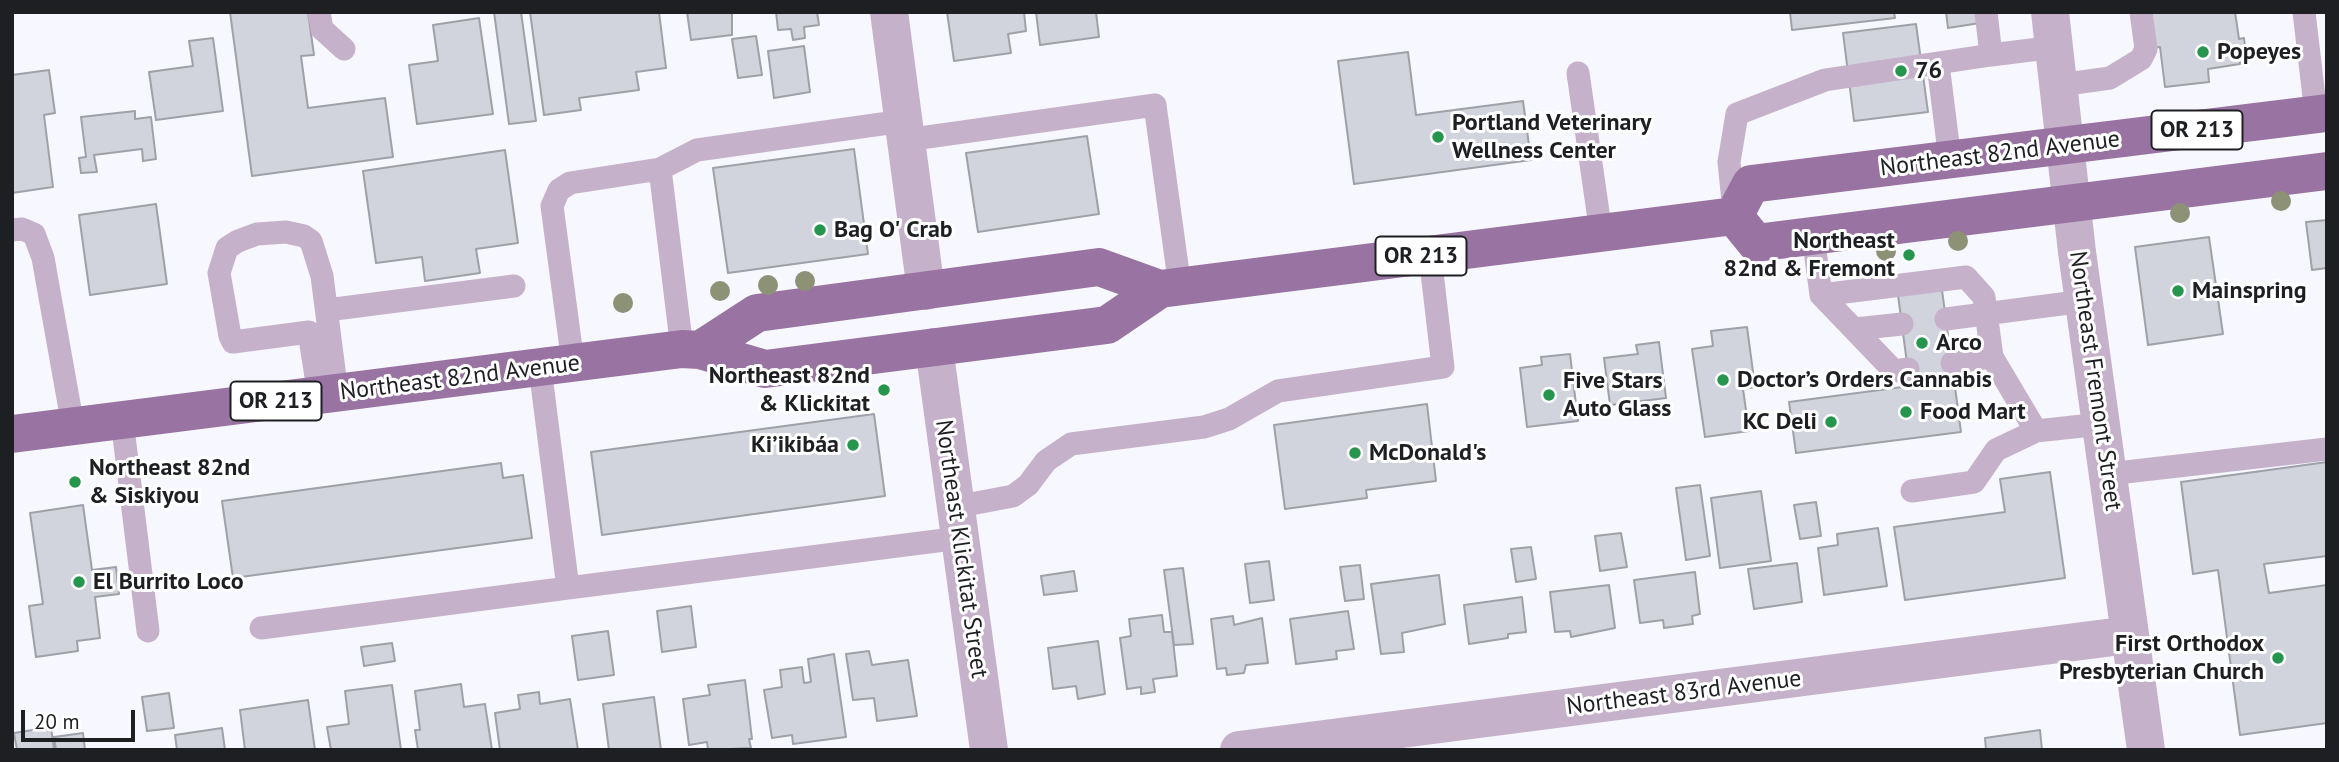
<!DOCTYPE html>
<meta charset="utf-8">
<style>
body{margin:0}
#map{position:relative;width:2339px;height:762px;overflow:hidden;background:#f7f8ff;font-family:"PT Sans",sans-serif}
canvas{display:block}
.frame{position:absolute;inset:0;border:14px solid #1e1f23;pointer-events:none}
.scale{position:absolute;left:21px;top:710px;width:114px;height:32px;box-sizing:border-box;border:4px solid #1e1f23;border-top:0;padding-left:9px;font-size:21px;line-height:24px;white-space:nowrap;color:#1e1f23;-webkit-text-stroke:5px #fff;paint-order:stroke}
</style>
<div id="map">
<canvas width="2339" height="762"></canvas>
<div class="frame"></div>
<div class="scale">20 m</div>
</div>
<script>
const c = document.querySelector('canvas').getContext('2d');
c.lineJoin = 'round';
function fill(path, color) { c.fillStyle = color; c.fill(path, 'evenodd'); }
const toPath = rows => new Path2D(rows.map(r => 'M' + r).join(''));
function strokePath(path, color, width, dash) { c.strokeStyle = color; c.lineWidth = width; c.lineCap = dash ? 'butt' : 'round'; c.setLineDash(dash || []); c.stroke(path); }
function write(font, color, halo, rows, align = 'center') {
  c.font = font + ' "PT Sans",sans-serif'; c.lineWidth = 6; c.setLineDash([]); c.textBaseline = 'middle'; c.strokeStyle = halo; c.fillStyle = color; for (const [text, x, y, turn = 0] of rows) {
    c.save(); c.translate(x, y); c.rotate((+turn || 0) * Math.PI / 180); c.textAlign = isNaN(turn) ? turn : align; if (halo) c.strokeText(text, 0, 0); c.fillText(text, 0, 0); c.restore();
  }
}
const building = toPath([
 [230,12,308,12,314,55,301,56,308,108,385,98,393,157,252,176,230,12],
 [494,12,521,12,536,121,509,124,494,12],
 [530,12,659,12,666,68,636,72,639,90,579,98,581,110,544,115,530,12],
 [687,12,732,12,732,35,691,40,687,12],
 [776,12,817,12,819,25,804,27,805,38,793,40,791,29,778,30,776,12],
 [947,12,1024,12,1026,31,1008,34,1011,53,954,61,947,12],
 [1036,12,1096,12,1099,37,1040,45,1036,12],
 [1790,12,1894,12,1895,18,1792,30,1790,12],
 [1946,12,1992,12,1993,21,1948,28,1946,12],
 [2151,12,2235,12,2239,39,2244,38,2246,56,2239,57,2240,64,2208,69,2209,82,2165,87,2160,47,2152,48,2151,12],
 [479,18,493,114,417,124,409,65,438,61,433,25,479,18],
 [1916,24,1928,112,1854,121,1843,33,1916,24],
 [756,36,762,75,738,78,732,39,756,36],
 [213,38,223,111,156,120,149,72,193,66,189,41,213,38],
 [804,46,810,92,774,98,768,51,804,46],
 [1408,52,1416,115,1523,101,1531,160,1354,184,1338,61,1408,52],
 [49,70,55,113,44,115,53,187,12,193,12,75,49,70],
 [135,111,135,119,151,117,156,159,143,161,142,149,94,155,97,172,81,173,79,158,86,157,81,117,135,111],
 [1087,136,1099,214,978,232,966,153,1087,136],
 [854,149,868,254,728,273,713,168,854,149],
 [505,150,518,243,476,249,480,273,425,281,422,257,376,263,363,171,505,150],
 [156,204,167,284,90,295,79,215,156,204],
 [2327,220,2327,268,2312,270,2306,222,2327,220],
 [2209,237,2223,334,2148,345,2135,247,2209,237],
 [1942,290,1961,432,1796,453,1789,402,1910,386,1898,295,1942,290],
 [1747,327,1755,387,1743,389,1749,431,1705,437,1692,349,1713,346,1711,331,1747,327],
 [1659,342,1666,398,1610,405,1604,358,1638,354,1636,345,1659,342],
 [1570,354,1578,421,1527,427,1520,368,1542,365,1541,357,1570,354],
 [1427,404,1436,481,1366,490,1367,498,1285,509,1274,425,1427,404],
 [874,414,885,496,602,535,591,452,874,414],
 [2327,462,2327,556,2264,564,2269,593,2327,585,2327,723,2240,735,2218,570,2193,574,2181,482,2327,462],
 [501,463,503,478,523,475,532,538,233,578,222,501,501,463],
 [2050,472,2065,578,1905,600,1894,527,2005,512,2000,479,2050,472],
 [1700,485,1710,556,1686,560,1676,488,1700,485],
 [1761,491,1771,561,1720,568,1711,498,1761,491],
 [1816,502,1821,536,1800,539,1794,505,1816,502],
 [83,505,92,570,116,567,119,594,95,597,100,638,77,641,78,651,36,657,29,606,43,604,30,513,83,505],
 [1878,528,1887,586,1824,595,1818,548,1838,545,1837,534,1878,528],
 [1621,533,1627,567,1600,571,1595,536,1621,533],
 [1531,547,1536,579,1516,582,1511,549,1531,547],
 [1269,561,1274,600,1250,603,1245,564,1269,561],
 [1797,563,1802,602,1754,609,1748,569,1797,563],
 [1360,565,1364,599,1345,601,1340,567,1360,565],
 [1183,568,1193,644,1174,645,1164,570,1183,568],
 [1074,571,1077,591,1044,595,1041,576,1074,571],
 [1695,572,1700,614,1692,616,1693,624,1664,628,1663,620,1640,623,1634,580,1695,572],
 [1439,575,1445,624,1402,633,1404,652,1381,654,1371,584,1439,575],
 [1609,585,1615,628,1571,637,1570,631,1555,632,1550,592,1609,585],
 [1522,597,1526,632,1508,634,1508,638,1469,644,1464,605,1522,597],
 [691,606,696,647,662,652,657,611,691,606],
 [1348,611,1354,649,1336,651,1337,659,1296,664,1290,619,1348,611],
 [1162,615,1164,632,1172,632,1177,676,1153,679,1155,692,1141,694,1141,687,1127,689,1120,638,1131,636,1129,619,1162,615],
 [1233,616,1234,625,1262,618,1268,663,1246,665,1244,673,1227,675,1226,668,1217,669,1211,619,1233,616],
 [608,631,614,675,578,680,572,636,608,631],
 [1098,641,1105,694,1078,699,1076,686,1053,689,1048,648,1098,641],
 [392,643,395,661,364,666,361,647,392,643],
 [869,651,872,665,908,660,917,716,877,721,874,698,853,700,846,654,869,651],
 [834,654,846,737,793,744,792,735,772,738,764,690,782,687,780,670,802,667,804,683,811,682,808,659,834,654],
 [745,680,752,739,749,739,751,748,708,750,707,742,689,745,683,699,710,695,708,685,745,680],
 [461,684,464,707,485,704,492,750,418,750,415,730,420,730,415,691,461,684],
 [392,685,401,750,331,750,327,727,349,724,345,691,392,685],
 [539,692,540,704,570,699,578,750,500,750,495,713,520,709,518,695,539,692],
 [169,693,174,728,147,731,142,697,169,693],
 [654,697,661,750,609,750,603,704,654,697],
 [308,700,315,750,245,750,240,710,308,700],
 [51,727,54,750,17,750,14,733,51,727],
 [222,728,225,750,177,750,175,735,222,728],
 [2040,730,2042,750,1986,750,1985,738,2040,730],
 [83,733,85,750,56,750,54,737,83,733]
]);
const service = toPath([
 [319,12,322,29,344,49],
 [1986,12,1991,55,2055,47],
 [2304,12,2316,114],
 [1938,64,1950,160],
 [1578,73,1601,233],
 [2060,85,2110,78,2141,59,2146,49,2141,12],
 [906,140,1155,105,1180,287],
 [660,169,697,150,903,121],
 [1734,211,1729,162,1737,114,1825,80,1991,55],
 [12,230,22,229,34,234,43,258,73,426],
 [1813,236,1821,295,1894,371,1908,369],
 [1821,295,1966,277,1984,297,1992,357,1952,363],
 [327,310,514,286],
 [1946,319,2084,301],
 [1855,329,1902,324],
 [1992,357,2036,431,2101,424],
 [573,363,552,206,559,190,570,183,660,169,682,349],
 [319,396,309,332,233,342,230,336,219,273,227,248,238,241,257,234,286,232,304,236,311,241,322,276,337,393],
 [122,420,148,631],
 [2108,474,2327,449],
 [1912,491,1974,482,1996,450,2036,431],
 [955,507,1013,496,1028,485,1046,461,1071,444,1204,427,1229,419,1278,391,1443,367,1430,255],
 [568,588,960,538],
 [261,628,568,588,540,368]
]);
const minor = toPath([
 [889,12,926,291],
 [934,347,989,750],
 [1239,750,2129,635]
]);
const tertiary = toPath([
 [2050,12,2077,252,2146,750]
]);
const primary = toPath([
 [1734,216,1751,184,2327,113],
 [1734,216,1756,243,2327,171],
 [700,350,757,313,1099,267,1160,289],
 [12,434,682,349,700,350,765,369,1107,325,1160,289,1734,216]
]);
const trees = [
 [2281,201],
 [2180,213],
 [1958,241],
 [1886,251],
 [805,281],
 [768,285],
 [720,291],
 [623,303]
];
const markers = [
 [2203,52,7,"#26954e"],
 [1901,71,7,"#26954e"],
 [1438,137,7,"#26954e"],
 [820,230,7,"#26954e"],
 [1909,255,7,"#26954e"],
 [2178,291,7,"#26954e"],
 [1922,343,7,"#26954e"],
 [1723,380,7,"#26954e"],
 [884,390,7,"#26954e"],
 [1549,395,7,"#26954e"],
 [1906,412,7,"#26954e"],
 [1831,422,7,"#26954e"],
 [853,445,7,"#26954e"],
 [1355,453,7,"#26954e"],
 [75,482,7,"#26954e"],
 [79,582,7,"#26954e"],
 [2278,658,7,"#26954e"]
];
const shields = [
 [2197,130,91],
 [1421,256,91],
 [276,401,91]
];
const shieldNames = [
 ["OR 213",2197,130],
 ["OR 213",1421,256],
 ["OR 213",276,401]
];
const poiNames = [
 ["Popeyes",2217,52],
 ["76",1915,71],
 ["Portland Veterinary",1452,123],
 ["Wellness Center",1452,151],
 ["Bag O' Crab",834,230],
 ["Northeast",1895,241,"right"],
 ["82nd & Fremont",1895,269,"right"],
 ["Mainspring",2192,291],
 ["Arco",1936,343],
 ["Northeast 82nd",870,376,"right"],
 ["& Klickitat",870,404,"right"],
 ["Doctor’s Orders Cannabis",1737,380],
 ["Five Stars",1563,381],
 ["Auto Glass",1563,409],
 ["Food Mart",1920,412],
 ["KC Deli",1817,422,"right"],
 ["Ki’ikibáa",839,445,"right"],
 ["McDonald's",1369,453],
 ["Northeast 82nd",89,468],
 ["& Siskiyou",89,496],
 ["El Burrito Loco",93,582],
 ["First Orthodox",2264,644,"right"],
 ["Presbyterian Church",2264,672,"right"]
];
const streetNames = [
 ["Northeast 82nd Avenue",2000,154,-7],
 ["Northeast 82nd Avenue",460,378,-7],
 ["Northeast Fremont Street",2095,381,82],
 ["Northeast Klickitat Street",961,549,82],
 ["Northeast 83rd Avenue",1684,693,-7]
];
fill(building, '#d1d3dd');
strokePath(building, '#9fa1aa', 2);
strokePath(service, '#c6b1cb', 23);
strokePath(minor, '#c6b1cb', 38);
strokePath(tertiary, '#c6b1cb', 38);
strokePath(primary, '#9974a2', 38);
c.fillStyle = '#8d9176';
for (const [x, y] of trees) { c.beginPath(); c.arc(x, y, 10, 0, 2 * Math.PI); c.fill(); }
for (const [x, y, r, color] of markers) { const dot = new Path2D(); dot.arc(x, y, r, 0, 2 * Math.PI); c.fillStyle = color; c.fill(dot); strokePath(dot, '#fff', 2.5); }
for (const [x, y, w] of shields) { const box = new Path2D(); box.roundRect(x - w / 2, y - 19.5, w, 39, 5); c.fillStyle = '#fff'; c.fill(box); strokePath(box, '#1e1f23', 2); }
write('bold 23px', '#1e1f23', null, shieldNames);
write('bold 24px', '#1e1f23', '#fff', poiNames, 'left');
write('24px', '#1e1f23', '#fff', streetNames);
</script>
